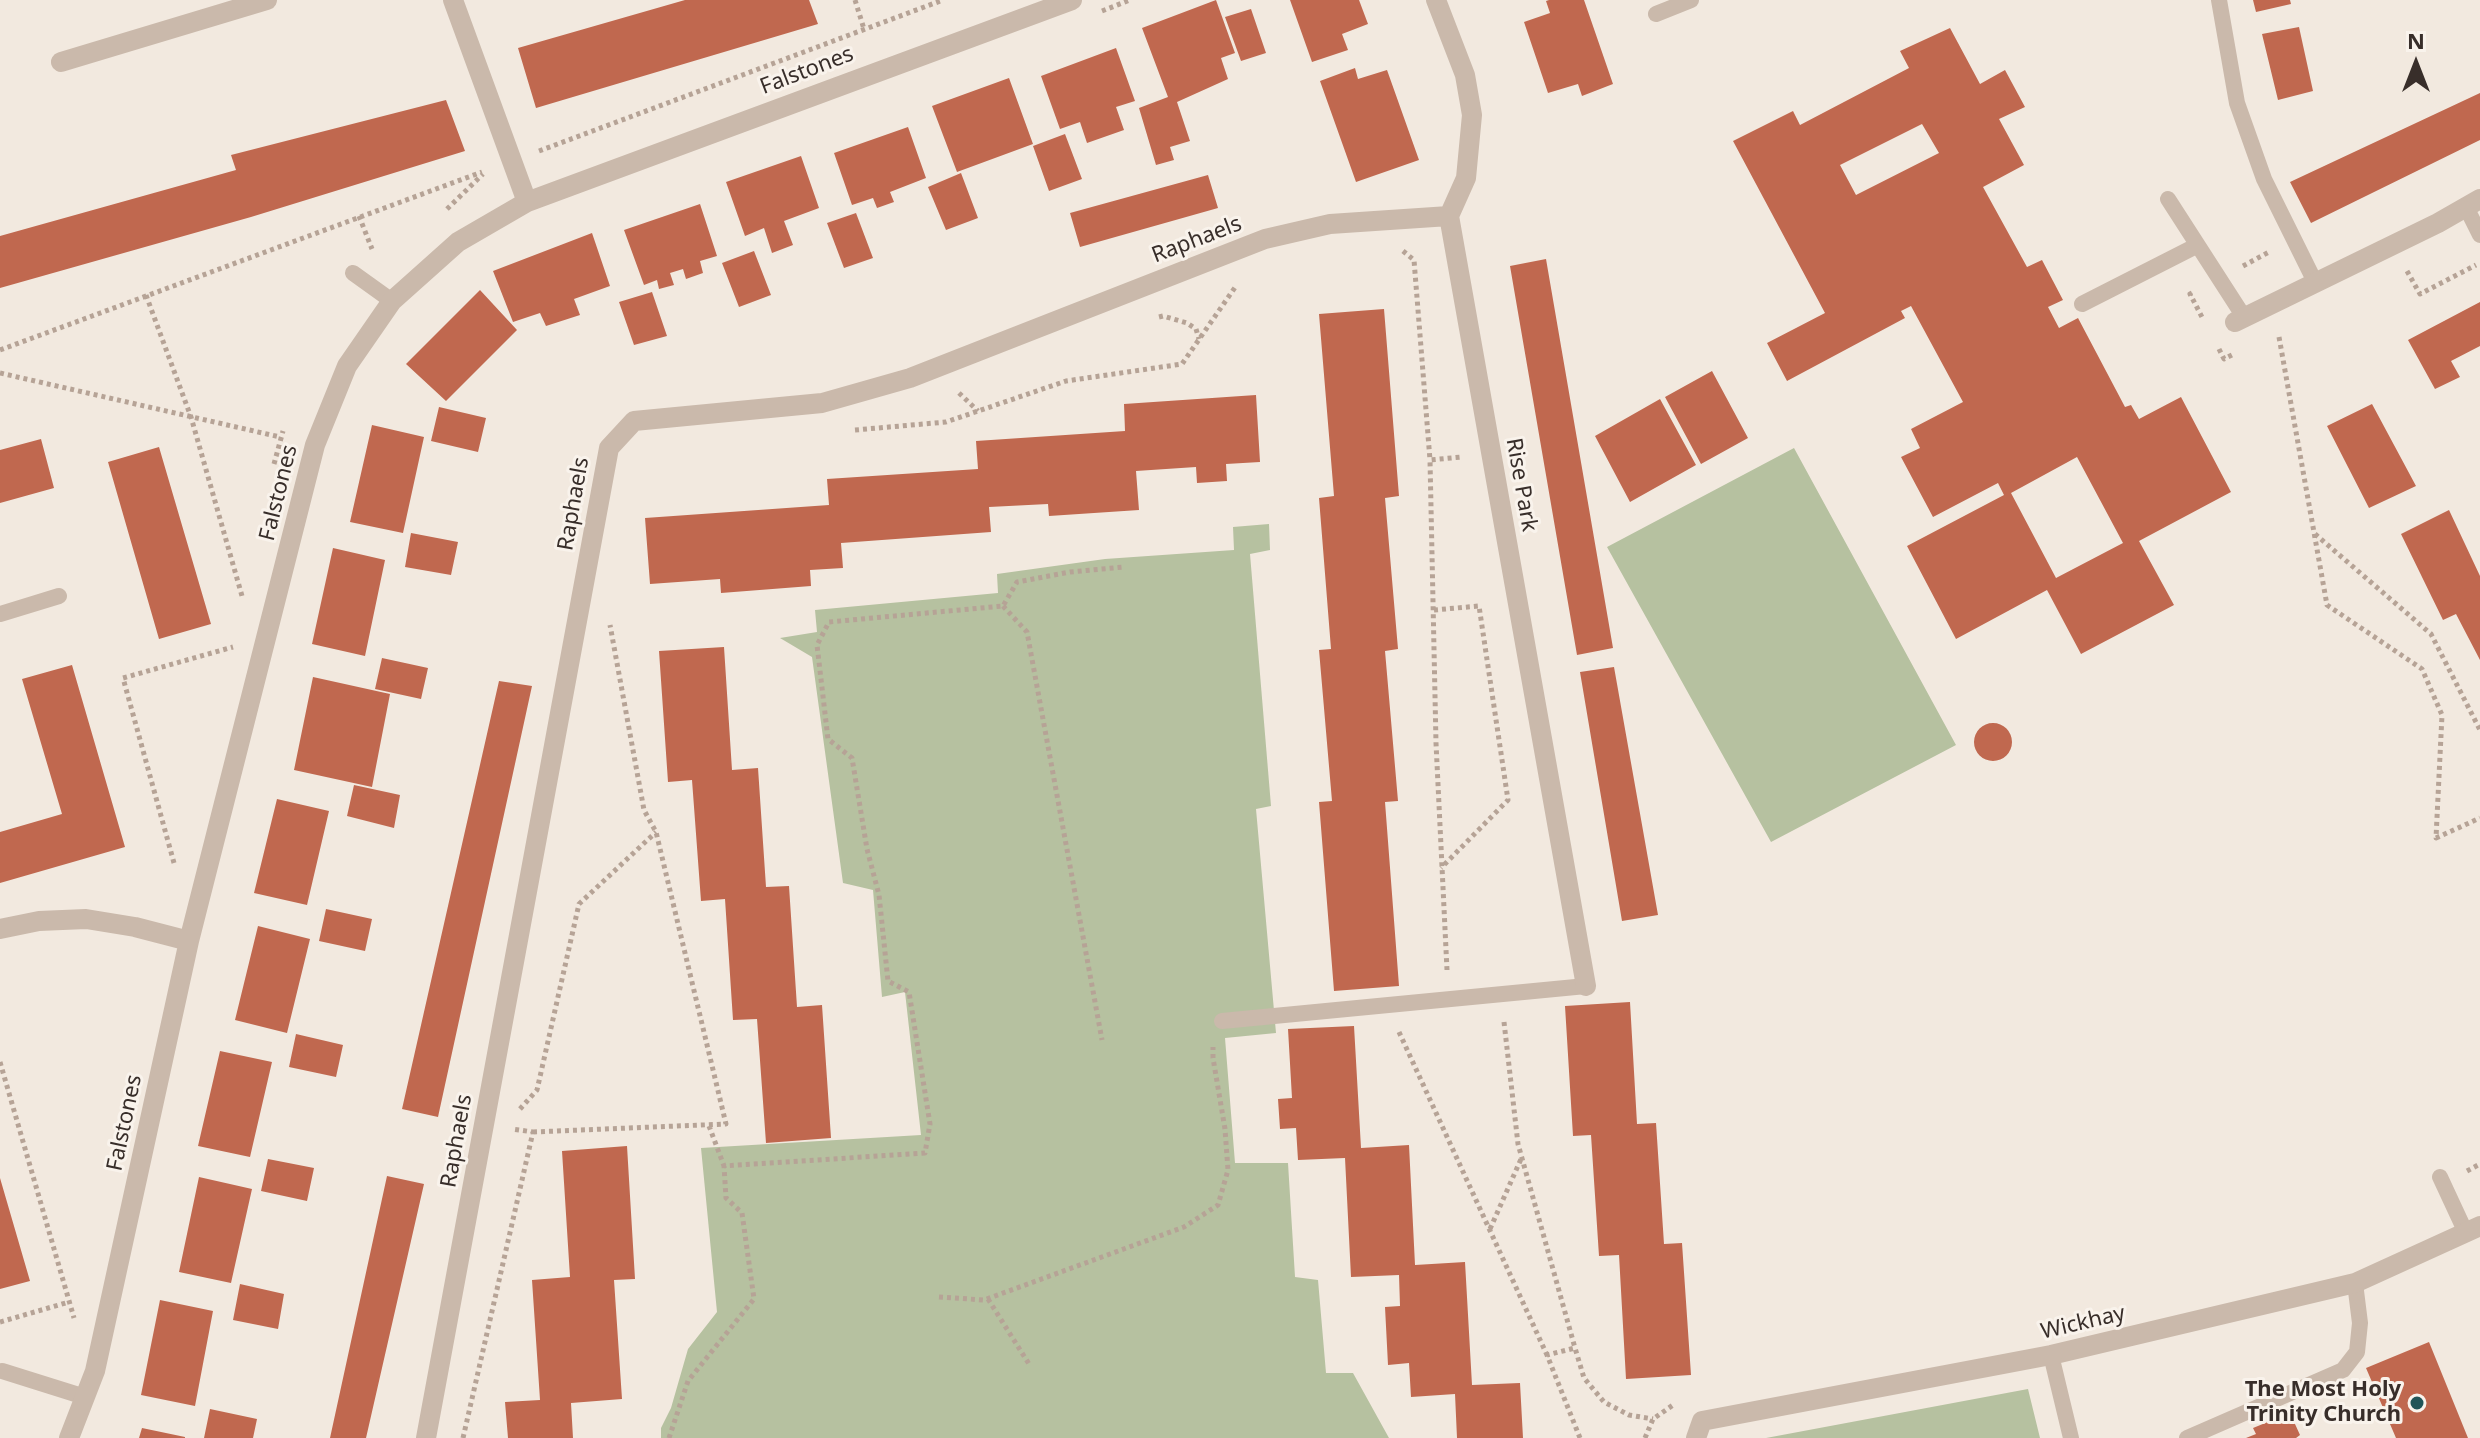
<!DOCTYPE html>
<style>
body{margin:0}
#map{position:relative;width:2480px;height:1438px;overflow:hidden;background:#f2e9df;font-family:"Noto Sans",sans-serif}
canvas{display:block}
.north{position:absolute;left:2376px;top:24px;width:80px;height:80px;-webkit-text-stroke:6px #f9f3ec;paint-order:stroke;rotate:0deg;font-size:22px;font-weight:700;line-height:32px;text-align:center;color:#382e2a}
.north::after{content:'';display:block;margin:auto;width:28px;height:36px;background:#382e2a;clip-path:polygon(50% 0,100% 100%,50% 72%,0 100%)}
</style>
<div id="map">
<canvas width="2480" height="1438"></canvas>
<div class="north">N</div>
</div>
<script>
const c = document.querySelector('canvas').getContext('2d');
c.lineJoin = 'round';
function fill(path, color) { c.fillStyle = color; c.fill(path, 'evenodd'); }
const toPath = rows => new Path2D(rows.map(r => 'M' + r).join(''));
function strokePath(path, color, width, dash) { c.strokeStyle = color; c.lineWidth = width; c.lineCap = dash ? 'butt' : 'round'; c.setLineDash(dash || []); c.stroke(path); }
function write(font, color, halo, rows, align = 'center') {
  c.font = font + ' "Noto Sans",sans-serif'; c.lineWidth = 6; c.setLineDash([]); c.textBaseline = 'middle'; c.strokeStyle = halo; c.fillStyle = color; for (const [text, x, y, turn = 0] of rows) {
    c.save(); c.translate(x, y); c.rotate((+turn || 0) * Math.PI / 180); c.textAlign = isNaN(turn) ? turn : align; if (halo) c.strokeText(text, 0, 0); c.fillText(text, 0, 0); c.restore();
  }
}
const green = toPath([
 [1794,448,1956,745,1771,842,1607,547],
 [1269,524,1270,550,1250,554,1271,806,1256,809,1276,1033,1225,1038,1235,1163,1288,1163,1295,1277,1318,1280,1326,1373,1353,1373,1389,1438,661,1438,661,1428,671,1408,688,1349,717,1312,701,1148,921,1135,905,992,882,997,873,890,843,883,812,657,780,638,817,632,815,610,998,593,997,574,1105,559,1234,550,1233,527],
 [2028,1389,2040,1438,1766,1438]
]);
const building = toPath([
 [685,0,809,0,818,24,536,108,518,48],
 [1216,0,1235,53,1221,58,1228,79,1177,102,1190,141,1170,147,1174,160,1156,165,1139,108,1168,97,1142,28],
 [1290,0,1359,0,1368,24,1342,34,1348,50,1312,62],
 [1549,0,1584,0,1613,84,1582,96,1578,84,1548,93,1524,22,1550,13,1546,1],
 [2253,0,2290,0,2291,4,2256,12],
 [1251,9,1266,53,1241,61,1225,17],
 [2299,27,2313,91,2278,100,2262,34],
 [1950,28,1980,84,2005,70,2025,107,1999,119,2024,165,1983,187,2027,267,2042,260,2063,300,2048,307,2059,328,2078,318,2125,407,2131,405,2139,419,2181,397,2231,492,2139,541,2174,605,2081,654,2047,590,1956,639,1907,546,2004,495,1998,483,1933,517,1901,457,1920,448,1911,429,1963,402,1911,306,1901,311,1905,318,1787,381,1767,343,1825,313,1733,141,1793,111,1800,125,1909,68,1900,51],
 [1922,124,1939,153,1856,195,1840,165],
 [2077,457,2123,543,2056,578,2011,493],
 [1116,48,1135,101,1116,107,1124,130,1087,143,1080,122,1060,129,1041,76],
 [1355,68,1358,79,1387,70,1419,160,1356,182,1320,81],
 [1009,78,1033,144,957,172,932,106],
 [2480,93,2480,140,2311,223,2290,182],
 [446,100,465,151,251,217,0,288,0,236,236,170,231,155],
 [908,127,926,178,890,192,894,202,877,208,873,198,852,205,834,153],
 [1065,134,1082,179,1049,191,1033,146],
 [801,156,819,208,784,221,793,245,772,253,764,228,745,236,726,182],
 [961,173,978,218,946,230,928,187],
 [1208,175,1218,208,1080,247,1070,213],
 [700,204,717,256,700,261,703,273,686,279,683,269,670,273,674,285,659,289,657,280,644,285,624,230],
 [856,213,873,258,844,268,827,223],
 [592,233,610,286,574,299,580,315,546,326,540,313,513,322,493,271],
 [754,251,771,295,739,307,722,263],
 [1546,259,1613,648,1577,655,1510,266],
 [480,290,517,330,446,401,406,364],
 [652,292,667,336,634,345,619,302],
 [2480,302,2480,346,2451,361,2460,377,2435,389,2408,340],
 [1384,309,1399,496,1385,498,1398,649,1385,651,1398,801,1385,802,1399,986,1334,991,1319,802,1332,801,1319,650,1331,649,1319,498,1334,496,1319,314],
 [1712,371,1748,438,1701,464,1665,397],
 [1256,395,1260,462,1226,464,1227,481,1197,483,1196,467,1136,471,1139,510,1049,516,1048,504,989,507,991,532,841,543,843,568,810,570,811,586,721,593,720,579,650,584,645,518,829,505,827,479,978,469,976,441,1125,431,1124,404],
 [1660,399,1696,465,1630,502,1595,436],
 [2372,404,2416,486,2369,508,2327,426],
 [439,407,486,418,478,452,431,441],
 [372,425,424,437,403,533,350,522],
 [41,439,54,488,0,503,0,450],
 [159,447,211,624,159,639,108,462],
 [2449,510,2480,576,2480,660,2456,614,2443,620,2401,534],
 [411,533,458,542,451,575,405,567],
 [333,548,385,560,365,656,312,644],
 [724,647,732,770,758,768,766,887,789,886,797,1007,822,1005,831,1138,766,1143,757,1019,733,1020,725,899,701,901,692,780,668,782,659,651],
 [382,658,428,668,421,699,375,689],
 [72,665,125,847,0,883,0,832,62,814,22,679],
 [1614,667,1658,915,1622,921,1580,672],
 [313,677,390,694,372,787,294,770],
 [499,681,532,686,438,1117,402,1109],
 '1974 742a19 19 0 1 1 38 0a19 19 0 1 1-38 0Z',
 [354,785,400,795,394,828,347,816],
 [277,799,329,811,307,905,254,893],
 [326,909,372,919,365,951,319,941],
 [258,926,310,939,287,1033,235,1020],
 [1630,1002,1637,1124,1656,1123,1664,1244,1682,1243,1691,1375,1626,1379,1619,1255,1599,1256,1591,1135,1573,1136,1565,1006],
 [1354,1026,1361,1148,1409,1145,1415,1265,1465,1262,1472,1385,1520,1383,1523,1438,1457,1438,1455,1394,1411,1397,1409,1363,1388,1365,1385,1307,1400,1306,1399,1275,1351,1277,1345,1158,1298,1160,1296,1128,1280,1129,1278,1099,1292,1098,1288,1029],
 [296,1034,343,1045,336,1077,289,1067],
 [220,1051,272,1062,250,1157,198,1146],
 [627,1146,635,1279,614,1280,622,1399,571,1403,573,1438,508,1438,505,1402,540,1400,532,1280,570,1277,562,1151],
 [268,1159,314,1168,307,1201,261,1191],
 [387,1176,424,1184,366,1438,330,1438],
 [199,1177,252,1189,231,1283,179,1272],
 [0,1178,30,1281,0,1289],
 [240,1284,284,1294,278,1329,233,1320],
 [160,1300,213,1311,195,1406,141,1395],
 [2429,1342,2468,1438,2396,1438,2366,1368],
 [210,1409,257,1419,253,1438,204,1438],
 [2290,1413,2300,1435,2296,1438,2246,1438,2256,1434,2253,1428],
 [142,1428,185,1437,185,1438,139,1438]
]);
const path = toPath([
 [855,0,864,29],
 [1102,11,1130,0],
 [539,151,943,0],
 [447,209,483,174],
 [359,216,372,249],
 [1403,251,1414,260,1430,460],
 [2243,266,2269,252],
 [2407,271,2420,294,2476,265],
 [2192,293,2190,294,2203,319],
 [146,295,191,417,242,596],
 [1159,317,1163,316,1187,323,1196,329,1199,339],
 [2279,337,2327,605,2422,669,2442,715,2436,838,2480,818],
 [2219,349,2224,359,2234,354],
 [0,350,482,172],
 [0,373,280,437],
 [959,393,978,411],
 [855,430,946,422,1066,381,1182,364,1236,286],
 [274,464,283,431],
 [2315,534,2431,634,2480,730],
 [1003,606,1027,632,1102,1040],
 [1434,610,1479,606,1508,800,1441,868],
 [174,863,123,678,233,647],
 [1447,970,1436,743,1430,460,1462,457],
 [1504,1022,1518,1144,1575,1348],
 [1399,1032,1547,1355],
 [0,1062,74,1318],
 [520,1109,537,1090,579,904,656,832],
 [709,1126,724,1166],
 [533,1132,726,1124,656,832,644,810,610,625],
 [2467,1171,2480,1164],
 [1490,1229,1521,1159],
 [939,1297,984,1300,1184,1227,1218,1205,1228,1170,1225,1129,1213,1058,1213,1047],
 [988,1299,1029,1364],
 [0,1322,69,1302],
 [463,1438,533,1132,512,1129],
 [669,1438,688,1381,754,1299,742,1213,726,1198,724,1166,925,1153,930,1124,909,992,888,981,879,895,867,849,852,758,828,739,817,645,829,622,1003,606,1017,582,1070,572,1124,567],
 [1580,1438,1547,1355,1575,1348,1584,1378,1604,1402,1629,1415,1653,1419],
 [1645,1438,1653,1419,1673,1405]
]);
const lane = toPath([
 [2219,0,2237,103,2264,179,2315,282],
 [1656,14,1691,0],
 [2168,199,2244,317],
 [2466,207,2480,235],
 [353,273,392,301],
 [2082,304,2196,246],
 [0,614,59,596],
 [1222,1021,1586,986],
 [2440,1177,2466,1233],
 [2051,1355,2071,1438],
 [2,1371,85,1397],
 [2187,1438,2343,1370,2357,1352,2360,1323,2355,1283]
]);
const street = toPath([
 [453,0,527,202],
 [1436,0,1465,75,1472,115,1466,178,1449,216,1586,986],
 [61,62,267,0],
 [2235,322,2438,223,2480,199],
 [0,929,39,921,86,919,135,927,189,941],
 [69,1438,95,1371,189,941,315,445,347,366,392,301,458,242,527,202,1072,0],
 [426,1438,609,448,634,421,822,403,910,378,1265,239,1330,224,1449,216],
 [1696,1438,1702,1421,2051,1355,2355,1283,2480,1226]
]);
const markers = [
 [2417,1403,8,"#215558"]
];
const streetNames = [
 ["Falstones",807,71,-21],
 ["Raphaels",1197,240,-21],
 ["Rise Park",1521,485,80],
 ["Falstones",279,493,-76],
 ["Raphaels",574,504,-80],
 ["Falstones",125,1123,-78],
 ["Raphaels",457,1141,-80],
 ["Wickhay",2083,1323,-13]
];
const poiNames = [
 ["The Most Holy",2401,1390],
 ["Trinity Church",2401,1415]
];
fill(green, '#b6c1a0');
fill(building, '#c0684f');
strokePath(path, '#b6a396', 5, [4, 4]);
strokePath(lane, '#cab9ab', 16);
strokePath(street, '#cab9ab', 20);
for (const [x, y, r, color] of markers) { const dot = new Path2D(); dot.arc(x, y, r, 0, 2 * Math.PI); c.fillStyle = color; c.fill(dot); strokePath(dot, '#f9f3ec', 3); }
write('22px', '#382e2a', '#f9f3ec', streetNames);
write('bold 22px', '#382e2a', '#f9f3ec', poiNames, 'right');
</script>
